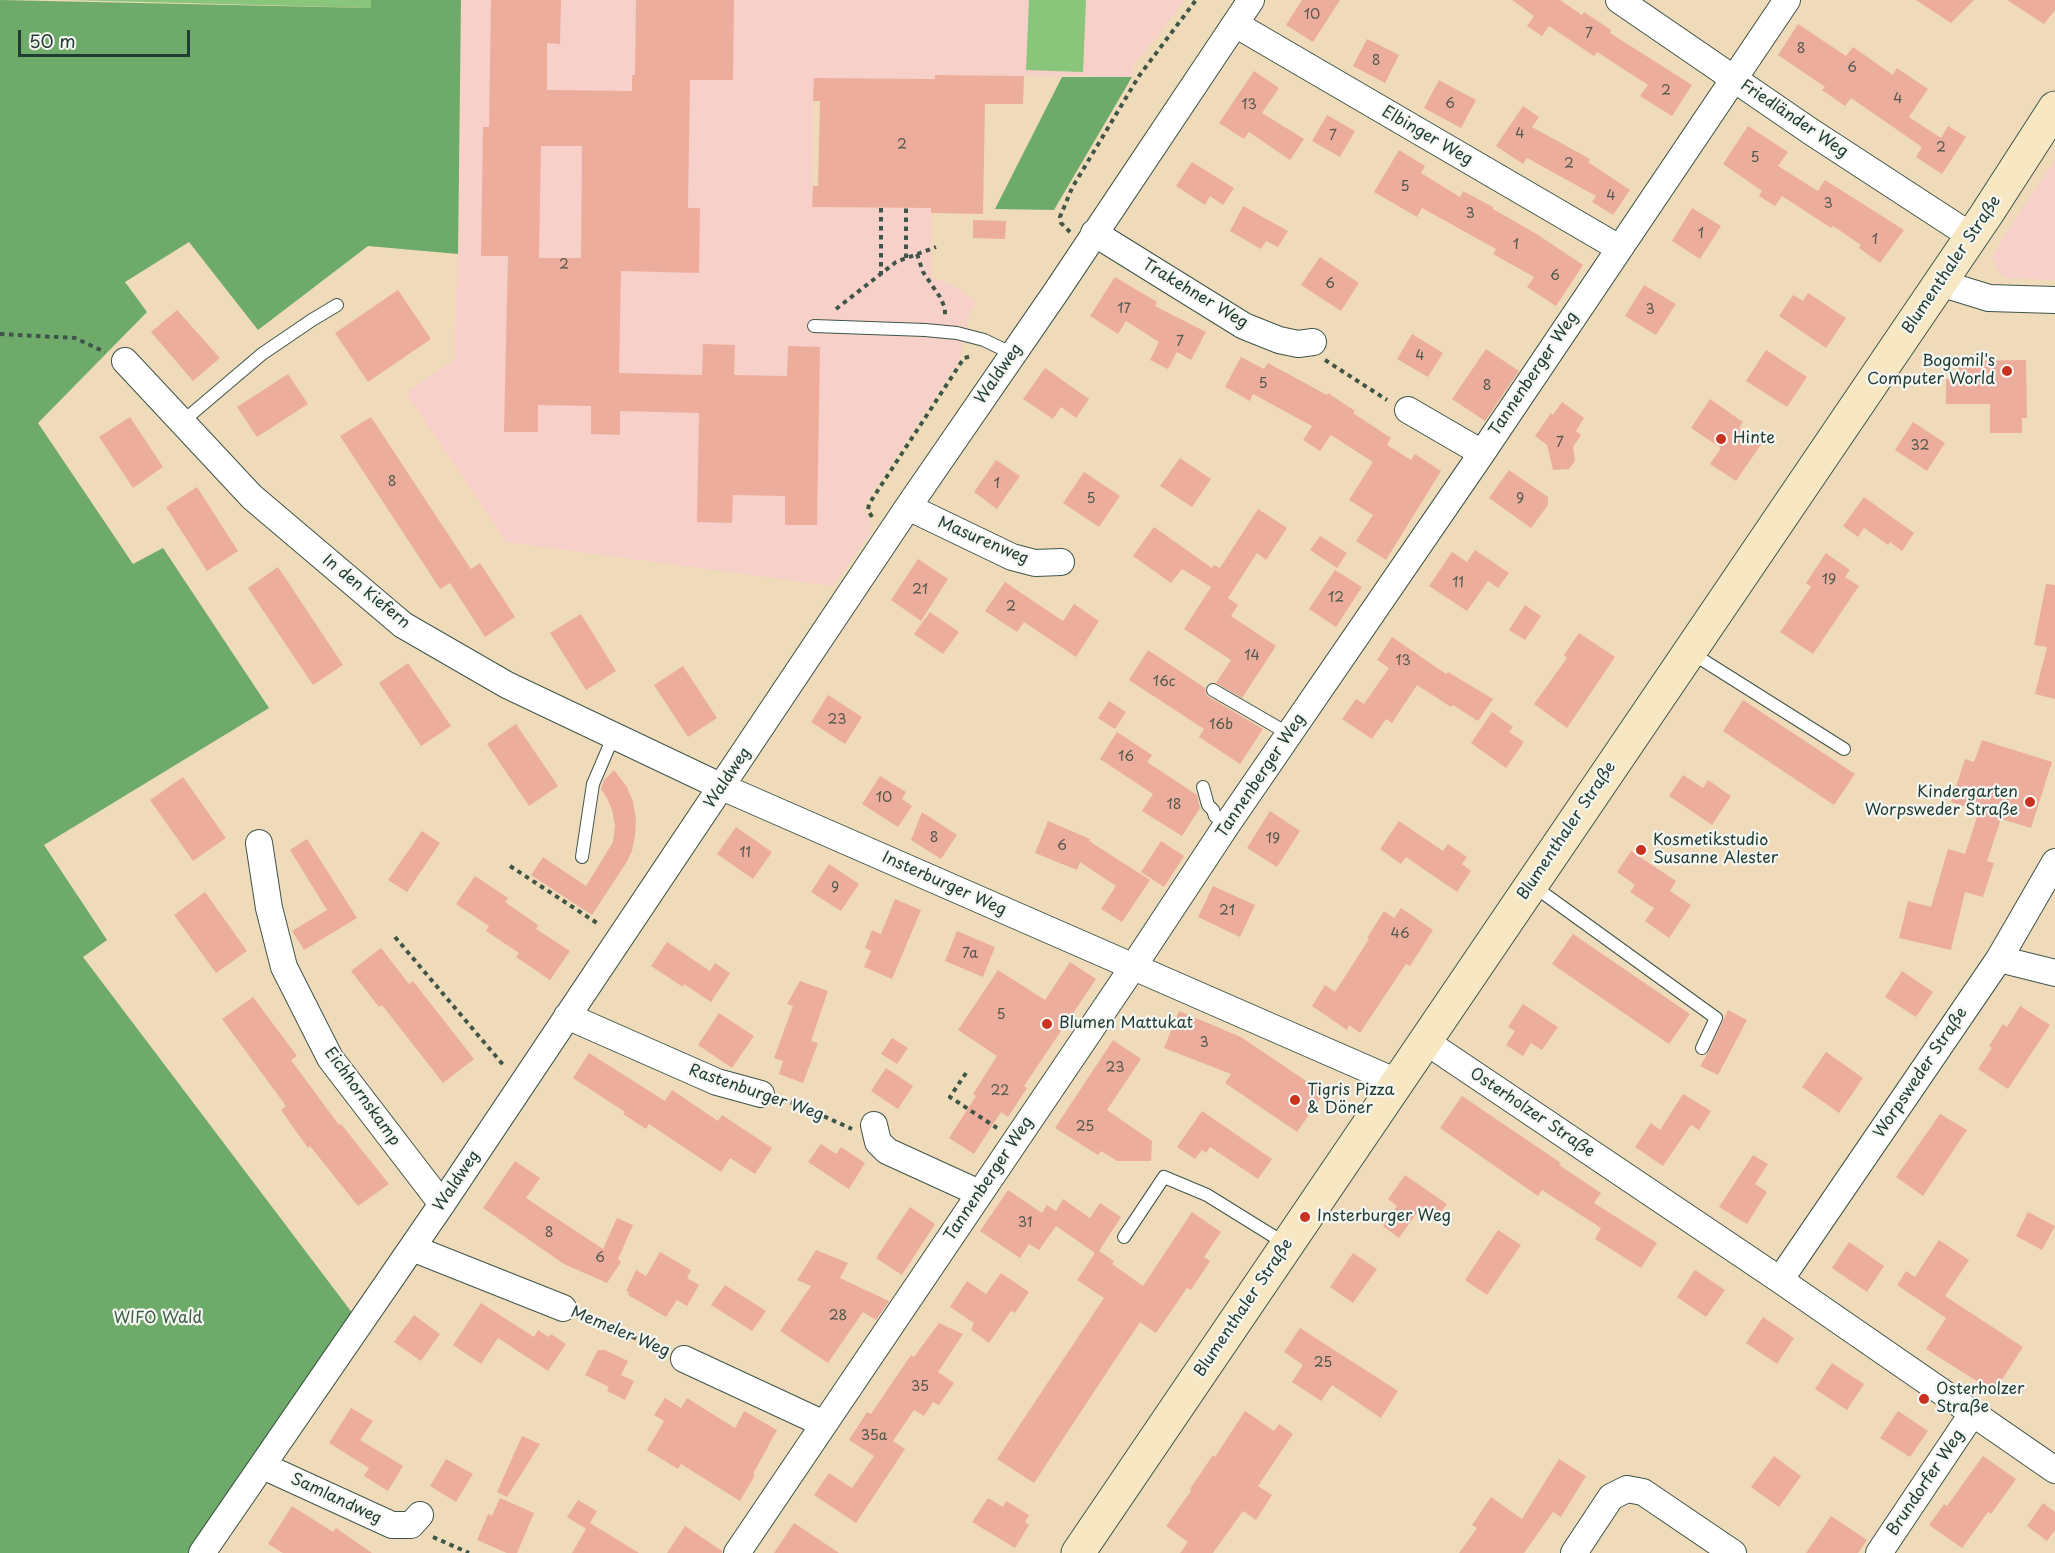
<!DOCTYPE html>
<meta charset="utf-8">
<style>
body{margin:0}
#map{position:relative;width:2055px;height:1553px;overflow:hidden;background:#efdbba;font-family:"Playpen Sans",sans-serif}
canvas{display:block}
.scale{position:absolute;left:18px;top:30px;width:172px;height:27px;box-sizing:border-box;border:3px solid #1f3d34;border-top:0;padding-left:8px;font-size:18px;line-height:21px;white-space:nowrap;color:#1f3d34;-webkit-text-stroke:4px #f6f6f2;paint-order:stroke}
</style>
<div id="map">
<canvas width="2055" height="1553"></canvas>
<div class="scale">50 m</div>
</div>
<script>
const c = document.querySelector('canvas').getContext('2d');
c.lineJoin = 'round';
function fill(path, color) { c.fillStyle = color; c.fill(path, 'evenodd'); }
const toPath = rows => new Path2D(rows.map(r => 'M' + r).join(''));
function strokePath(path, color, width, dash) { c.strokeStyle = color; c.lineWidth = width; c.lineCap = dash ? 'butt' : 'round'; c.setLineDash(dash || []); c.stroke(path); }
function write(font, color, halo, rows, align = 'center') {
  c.font = font + ' "Playpen Sans",sans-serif'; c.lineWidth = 4.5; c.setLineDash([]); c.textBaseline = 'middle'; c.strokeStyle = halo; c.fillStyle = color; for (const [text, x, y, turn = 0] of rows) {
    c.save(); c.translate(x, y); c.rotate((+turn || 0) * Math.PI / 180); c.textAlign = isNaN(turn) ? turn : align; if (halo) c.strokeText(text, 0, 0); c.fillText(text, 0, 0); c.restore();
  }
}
const built = toPath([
 [461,0,1186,0,1134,65,1132,77,935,75,935,79,814,78,812,207,931,208,932,277,954,286,976,302,968,317,960,359,865,504,865,510,871,524,870,534,833,586,506,542,406,393,454,360,458,254],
 [2055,160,2055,280,2005,278,1999,272,1992,256]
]);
const green = toPath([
 [68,0,371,0,371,8],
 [1029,0,1086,0,1083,72,1026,70]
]);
const forest = toPath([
 [0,0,371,8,371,0,461,0,458,254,368,246,258,330,189,242,125,282,147,312,38,423,133,564,163,548,269,708,44,845,107,940,83,957,353,1314,189,1553,0,1553],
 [1062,77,1132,77,1054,210,995,209]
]);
const building = toPath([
 [491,0,561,0,560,44,547,43,547,90,632,91,632,75,635,75,636,0,734,0,733,80,690,80,688,208,700,208,699,273,621,271,619,373,702,375,703,344,735,345,734,375,787,376,788,346,820,347,817,525,785,525,785,496,733,495,732,523,697,522,699,413,620,411,620,435,591,434,591,406,538,405,538,432,504,432,508,256,481,256,483,127,489,127],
 [541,146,582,146,581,258,539,258],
 [1302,0,1340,0,1313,42,1286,25],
 [1512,0,1560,0,1582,15,1584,12,1611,30,1610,33,1692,85,1672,116,1640,96,1648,85,1597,52,1594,56,1549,26,1542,36,1527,26,1534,16],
 [1916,0,1974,0,1951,23],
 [2007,0,2055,0,2055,10,2044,24],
 [1798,24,1846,56,1853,47,1893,75,1897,68,1928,89,1909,117,1941,138,1948,126,1966,137,1942,174,1916,157,1922,147,1851,98,1845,106,1822,90,1825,87,1778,55],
 [1367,39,1399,55,1385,83,1353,66],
 [1254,71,1279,88,1262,113,1304,139,1290,160,1249,132,1244,139,1219,123],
 [935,75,1024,76,1023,104,985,104,983,214,931,213,931,208,812,207,813,186,818,186,820,101,813,101,814,78,935,79],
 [1439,80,1476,100,1461,128,1424,108],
 [1523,106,1539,117,1532,127,1590,159,1588,162,1630,190,1613,215,1592,202,1596,196,1527,158,1523,164,1496,146],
 [1327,115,1355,131,1340,157,1312,141],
 [1748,126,1788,152,1778,166,1818,191,1825,180,1904,230,1880,263,1859,248,1861,245,1833,226,1831,228,1782,196,1775,206,1759,196,1762,191,1723,164],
 [1399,150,1425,166,1421,173,1460,197,1463,191,1493,207,1493,209,1535,233,1583,265,1556,306,1527,287,1534,277,1493,254,1496,249,1422,208,1417,217,1374,192],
 [1192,162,1234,188,1223,205,1210,196,1205,205,1176,186],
 [1243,206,1288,231,1278,247,1266,241,1261,249,1230,231],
 [1692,208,1721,226,1700,259,1672,241],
 [973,220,1006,221,1005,239,973,238],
 [1320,257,1359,283,1341,311,1301,285],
 [1115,277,1157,302,1155,306,1206,332,1191,360,1177,352,1168,369,1150,360,1159,342,1126,321,1118,334,1090,316],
 [1644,285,1676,304,1656,335,1625,316],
 [398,290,431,339,368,382,335,333],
 [1808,293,1846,318,1826,348,1779,316,1793,295,1803,301],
 [177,310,220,358,193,381,151,332],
 [1412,334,1443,353,1428,377,1397,359],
 [1486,349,1519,371,1485,421,1452,399],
 [1766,350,1807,377,1787,407,1746,381],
 [1241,357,1264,369,1268,363,1327,395,1328,393,1355,411,1353,413,1391,438,1387,445,1411,460,1415,454,1441,471,1386,560,1356,541,1373,515,1349,500,1373,462,1331,435,1320,451,1303,440,1312,426,1253,394,1250,401,1225,387],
 [2026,360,2027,418,2022,418,2022,433,1990,433,1990,404,1946,404,1946,379,1959,379,1958,361],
 [1045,368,1089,399,1076,418,1061,407,1053,419,1023,399],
 [288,374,308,404,257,437,237,407],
 [1710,399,1743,422,1739,428,1762,443,1736,481,1710,464,1721,448,1691,428],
 [1562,402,1584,418,1576,431,1581,435,1573,447,1575,461,1569,469,1553,470,1547,445,1535,436,1551,413,1553,415],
 [130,417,163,467,133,488,99,437],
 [371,417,471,569,480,563,515,617,485,637,450,583,440,589,340,436],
 [1913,422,1945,443,1927,471,1895,450],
 [1180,458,1211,479,1192,507,1160,486],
 [996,460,1020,476,997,509,974,492],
 [1509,470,1548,497,1548,505,1531,528,1489,498],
 [1084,472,1120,496,1099,527,1063,503],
 [197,487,238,551,207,571,166,507],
 [1864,497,1914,533,1902,551,1890,542,1888,545,1864,528,1858,537,1843,526],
 [1258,509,1287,528,1266,560,1257,553,1228,598,1238,605,1231,616,1276,646,1242,698,1216,683,1231,660,1184,629,1211,587,1182,569,1171,583,1133,556,1154,527,1212,568,1214,565,1220,568],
 [1320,536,1347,553,1337,568,1310,550],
 [1475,550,1509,573,1498,588,1488,581,1467,611,1429,586,1452,552,1467,562],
 [1826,553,1850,570,1845,577,1859,586,1813,654,1780,632,1811,587,1806,583],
 [918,559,948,579,921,621,891,600],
 [278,567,343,665,313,685,248,588],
 [1335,570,1362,587,1336,627,1309,609],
 [1005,582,1063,621,1074,604,1099,621,1076,657,1024,622,1017,632,985,611],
 [2046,584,2055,585,2055,699,2035,694,2047,647,2034,645],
 [1525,605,1541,616,1525,640,1509,630],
 [930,612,959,632,943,654,914,634],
 [581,614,616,671,586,690,550,633],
 [1579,633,1615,657,1567,728,1534,704,1567,658,1564,655],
 [1392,637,1446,674,1448,672,1493,699,1478,721,1453,705,1451,707,1417,685,1392,723,1386,719,1372,739,1342,719,1356,699,1364,704,1389,668,1377,660],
 [1148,650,1205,688,1206,694,1209,697,1263,729,1240,764,1199,737,1204,729,1129,680],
 [408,663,451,726,421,746,379,683],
 [683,666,717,718,688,737,654,685],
 [828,695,862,717,845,744,811,722],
 [1743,700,1855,774,1834,805,1723,731],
 [1109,701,1126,712,1115,729,1098,718],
 [1492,712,1513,727,1509,732,1524,742,1506,768,1471,743],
 [516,724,558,786,529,806,487,744],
 [1117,732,1152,755,1147,762,1197,795,1200,808,1182,836,1142,811,1153,794,1100,759],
 [1982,740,2052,762,2031,828,2001,819,1987,861,1994,863,1983,897,1965,892,1951,950,1899,938,1908,901,1931,907,1948,849,1965,854,1979,811,1951,802,1965,759,1974,762],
 [614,770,627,787,633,801,636,819,635,836,632,851,626,863,592,915,531,875,543,857,586,886,613,842,615,825,612,810,607,798,601,789,604,780],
 [1683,775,1703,788,1708,780,1731,796,1712,825,1669,796],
 [880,776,906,792,902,799,912,806,898,827,862,804],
 [183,777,226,838,193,861,150,800],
 [1270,811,1300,831,1277,867,1247,848],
 [922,812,957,835,941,859,911,840],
 [1048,821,1090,839,1089,841,1150,880,1122,922,1101,909,1116,886,1080,862,1077,870,1035,853],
 [1399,821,1443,851,1448,844,1467,857,1462,864,1471,871,1457,892,1406,857,1401,864,1380,849],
 [736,827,772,852,753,879,717,854],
 [422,831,440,843,407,892,388,880],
 [307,839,357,918,304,950,292,931,327,910,290,850],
 [1161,841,1184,856,1164,887,1141,872],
 [1631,851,1676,881,1670,891,1691,905,1669,938,1645,921,1654,908,1630,892,1635,885,1617,872],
 [829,864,859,884,841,911,811,892],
 [475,876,508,898,505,902,538,925,536,929,570,951,550,980,516,957,519,953,486,931,489,926,456,904],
 [1213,886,1255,905,1240,937,1198,917],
 [205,892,247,951,216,973,174,915],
 [895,899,921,910,892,979,864,967,871,951,865,948,872,930,881,934],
 [1401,908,1433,930,1410,966,1406,964,1360,1033,1349,1025,1347,1030,1312,1006,1325,985,1335,992,1369,939,1367,938,1384,911,1394,918],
 [957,931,995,947,983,977,945,961],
 [1573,934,1690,1014,1669,1044,1552,964],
 [667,942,710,971,715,963,730,973,711,1002,684,984,683,987,651,966],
 [381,948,409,984,413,981,474,1059,443,1083,382,1005,379,1007,351,971],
 [1070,962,1096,979,1024,1086,1027,1088,1008,1117,1001,1112,974,1154,949,1138,976,1096,973,1094,997,1056,958,1030,998,970,1045,1000],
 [1902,971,1933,992,1916,1017,1885,997],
 [800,981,828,991,811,1041,818,1043,803,1083,779,1074,783,1061,774,1058,793,1006,787,1004],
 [253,997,297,1056,291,1060,339,1125,341,1124,389,1184,358,1206,310,1146,308,1148,281,1110,286,1106,222,1019],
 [1523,1004,1558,1027,1542,1050,1531,1043,1523,1056,1506,1045,1515,1031,1508,1027],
 [2020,1006,2050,1025,2008,1089,1978,1069,1992,1048,1989,1046,2003,1024,2007,1027],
 [1728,1010,1747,1020,1718,1075,1700,1066,1709,1051],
 [1179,1011,1241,1037,1324,1093,1297,1132,1225,1083,1231,1074,1164,1048],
 [719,1013,754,1036,732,1068,698,1045],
 [892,1038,908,1048,897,1064,881,1054],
 [1113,1040,1141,1059,1107,1110,1152,1141,1151,1161,1117,1161,1101,1151,1098,1155,1055,1128],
 [1826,1052,1863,1078,1839,1113,1802,1087],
 [589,1053,665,1101,672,1090,718,1121,722,1115,772,1148,755,1174,730,1158,721,1172,649,1124,646,1129,623,1114,625,1112,573,1078],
 [886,1068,913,1086,898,1109,871,1091],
 [1683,1094,1711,1111,1699,1130,1691,1125,1663,1166,1635,1147,1651,1123,1660,1130],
 [1462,1096,1561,1163,1559,1165,1601,1193,1594,1203,1657,1243,1641,1268,1595,1239,1601,1228,1542,1190,1538,1196,1440,1128],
 [1202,1111,1272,1159,1258,1179,1210,1147,1206,1153,1202,1150,1195,1159,1177,1147],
 [1940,1114,1967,1130,1923,1196,1896,1177],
 [821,1144,836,1154,841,1147,865,1163,849,1189,808,1162],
 [1753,1155,1768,1164,1755,1184,1767,1192,1747,1224,1719,1207],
 [515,1161,540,1178,526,1198,603,1249,617,1218,633,1225,618,1259,621,1262,607,1283,564,1264,483,1208],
 [1405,1175,1447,1204,1437,1218,1421,1207,1399,1238,1383,1226,1397,1206,1388,1199],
 [1008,1190,1042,1213,1047,1205,1056,1211,1063,1199,1090,1218,1100,1203,1121,1217,1099,1251,1114,1261,1112,1264,1143,1286,1192,1212,1221,1232,1204,1257,1210,1261,1191,1290,1187,1288,1156,1333,1140,1322,1034,1483,997,1459,1104,1298,1077,1280,1095,1253,1056,1226,1039,1250,1029,1244,1020,1258,980,1231],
 [910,1207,935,1224,902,1275,876,1258],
 [2028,1212,2055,1226,2042,1250,2016,1236],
 [1498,1230,1521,1245,1487,1295,1465,1280],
 [1939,1240,1969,1260,1945,1296,2023,1347,1994,1392,1926,1349,1946,1318,1897,1285,1906,1271,1915,1277],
 [1849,1242,1884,1266,1867,1292,1832,1268],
 [816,1250,848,1263,840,1278,889,1301,876,1320,863,1312,828,1363,780,1331,811,1286,797,1280],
 [660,1252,691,1270,687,1278,699,1285,687,1306,677,1300,666,1317,628,1295,629,1292,626,1291,636,1270,646,1276],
 [1353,1253,1377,1269,1353,1303,1330,1287],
 [1695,1270,1725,1290,1706,1317,1677,1297],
 [1001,1273,1029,1292,1015,1313,1011,1311,989,1343,971,1330,974,1323,950,1307,967,1281,986,1294],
 [725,1285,766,1311,752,1331,711,1305],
 [481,1303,534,1337,538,1330,549,1337,551,1334,566,1344,548,1371,498,1338,481,1364,453,1345],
 [414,1315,440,1334,421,1361,394,1342],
 [1763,1317,1794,1338,1777,1364,1746,1343],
 [939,1323,963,1334,938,1372,954,1383,939,1405,933,1402,924,1416,914,1410,893,1441,905,1449,856,1523,814,1495,829,1473,852,1488,874,1456,849,1440,867,1412,871,1414,911,1355,914,1357],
 [1300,1328,1398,1391,1381,1418,1332,1385,1321,1401,1292,1382,1303,1365,1284,1352],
 [598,1350,605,1350,628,1361,621,1375,634,1381,625,1400,607,1391,609,1387,585,1375],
 [1832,1363,1864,1384,1847,1410,1815,1389],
 [665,1398,681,1408,687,1398,735,1428,744,1411,777,1430,753,1474,755,1475,740,1501,681,1464,678,1469,647,1450,664,1421,654,1415],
 [351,1408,373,1421,360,1440,403,1466,388,1491,364,1476,369,1468,329,1443],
 [1245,1411,1274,1431,1279,1424,1293,1434,1258,1486,1272,1495,1256,1520,1243,1511,1213,1553,1180,1553,1188,1542,1166,1526,1191,1491,1190,1489,1213,1455,1215,1457],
 [1898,1411,1928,1431,1910,1457,1880,1438],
 [522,1436,540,1444,507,1497,497,1492],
 [1774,1456,1801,1476,1779,1507,1751,1487],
 [1983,1456,2016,1479,1991,1514,1988,1512,1962,1548,1929,1525,1944,1504,1947,1506],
 [446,1459,473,1474,456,1502,430,1486],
 [1559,1459,1586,1476,1561,1517,1553,1512,1524,1553,1459,1553,1477,1528,1472,1525,1491,1497,1522,1519],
 [500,1498,534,1513,517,1553,507,1553,477,1540,488,1514,492,1516],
 [988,1498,1003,1507,1006,1501,1029,1515,1025,1522,1029,1525,1015,1548,972,1522],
 [578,1500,597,1511,590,1523,639,1553,572,1553,586,1529,567,1517],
 [2043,1503,2055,1512,2055,1530,2047,1541,2027,1526],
 [292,1506,333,1532,336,1528,372,1553,283,1553,268,1544],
 [1831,1516,1867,1540,1858,1553,1806,1553],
 [794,1523,839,1553,774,1553],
 [685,1526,722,1551,722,1553,667,1553]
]);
const path = toPath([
 [881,208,881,274],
 [1070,232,1061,223,1060,217,1072,188,1139,76,1196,0],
 [917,254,923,272,940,297,945,308,945,315],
 [906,258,906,208],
 [836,309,896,262,936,247],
 [0,334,75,338,105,352],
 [1325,360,1387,400],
 [872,517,868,510,869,504,964,358,972,356],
 [510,866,600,925],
 [395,937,505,1067],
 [966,1073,950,1097,997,1128],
 [782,1100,799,1105,852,1129],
 [582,1316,664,1350],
 [433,1537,469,1553]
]);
const lane = toPath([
 [814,326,925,330,957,333,984,340,1013,354],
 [182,422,262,354,312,320,337,305],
 [1690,652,1844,749],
 [1213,690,1289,734],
 [1203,787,1208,805,1213,810,1215,816,1226,826],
 [582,857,593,784,614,735],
 [1532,885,1716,1018,1702,1048],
 [1124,1237,1164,1177,1207,1195,1286,1244]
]);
const street = toPath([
 [1619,0,1810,131,1971,236],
 [1235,24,1619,248],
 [1094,233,1244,326,1279,340,1298,344,1313,342],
 [1940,283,1989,298,2055,300],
 [125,361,252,497,403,625,507,685,722,787,1397,1082],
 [1408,410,1482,453],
 [908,507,1012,557,1035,563,1061,562],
 [259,843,269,908,284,967,330,1058,442,1204],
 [1999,959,2055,973],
 [567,1016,717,1082,761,1094],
 [1425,1041,1780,1280,2055,1470],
 [874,1125,878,1142,887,1151,979,1193],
 [412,1248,563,1308],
 [1780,1280,1999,959,2055,862],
 [684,1359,824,1424],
 [263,1466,392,1525,411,1525,420,1515],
 [202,1553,442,1204,908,507,1056,292,1251,0],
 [737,1553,1133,967,1226,826,1482,453,1787,0],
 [1574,1553,1611,1497,1627,1489,1643,1492,1733,1553],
 [1879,1553,1972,1414]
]);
const secondary = toPath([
 [1078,1553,1986,215,2055,108]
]);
const markers = [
 [2007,371,6,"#c8321e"],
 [1721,439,6,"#c8321e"],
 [2030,802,6,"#c8321e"],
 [1641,850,6,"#c8321e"],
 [1047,1024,6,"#c8321e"],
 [1295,1100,6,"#c8321e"],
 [1305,1217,6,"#c8321e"],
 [1924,1399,6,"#c8321e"]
];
const numberNames = [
 ["10",1312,15],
 ["7",1589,34],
 ["8",1801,49],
 ["8",1376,61],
 ["6",1852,68],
 ["2",1666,91],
 ["4",1898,99],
 ["6",1450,104],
 ["13",1249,105],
 ["4",1520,134],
 ["7",1333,136],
 ["2",902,145],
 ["2",1941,148],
 ["5",1755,158],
 ["2",1569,164],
 ["5",1405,187],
 ["4",1611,196],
 ["3",1828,204],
 ["3",1470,214],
 ["1",1701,234],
 ["1",1875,240],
 ["1",1516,245],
 ["2",564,265],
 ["6",1555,276],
 ["6",1330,284],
 ["17",1124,309],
 ["3",1650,310],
 ["7",1180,342],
 ["4",1420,356],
 ["5",1263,384],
 ["8",1487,386],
 ["7",1560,443],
 ["32",1920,446],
 ["8",392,482],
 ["1",997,484],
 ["5",1091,499],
 ["9",1520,499],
 ["19",1829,580],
 ["11",1458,583],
 ["21",920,590],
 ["12",1336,598],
 ["2",1011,607],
 ["14",1252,656],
 ["13",1403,661],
 ["16c",1164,682],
 ["23",837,720],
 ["16b",1221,725],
 ["16",1126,757],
 ["10",884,798],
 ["18",1174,805],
 ["8",934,838],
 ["19",1273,839],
 ["6",1062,846],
 ["11",745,853],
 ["9",835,888],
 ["21",1227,911],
 ["46",1400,934],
 ["7a",970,954],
 ["5",1001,1015],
 ["3",1204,1043],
 ["23",1115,1068],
 ["22",1000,1091],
 ["25",1085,1127],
 ["31",1025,1223],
 ["8",549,1233],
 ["6",600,1258],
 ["28",838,1316],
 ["25",1323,1363],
 ["35",920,1387],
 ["35a",874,1436]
];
const streetNames = [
 ["Friedländer Weg",1794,119,34],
 ["Elbinger Weg",1427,136,30],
 ["Blumenthaler Straße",1952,265,-56],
 ["Trakehner Weg",1195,294,31],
 ["Waldweg",999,374,-55],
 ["Tannenberger Weg",1534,374,-56],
 ["Masurenweg",983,541,23],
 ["In den Kiefern",366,592,39],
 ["Tannenberger Weg",1261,776,-56],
 ["Waldweg",728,778,-56],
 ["Blumenthaler Straße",1567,831,-56],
 ["Insterburger Weg",944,884,24],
 ["Worpsweder Straße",1921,1073,-56],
 ["Rastenburger Weg",756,1093,19],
 ["Eichhornskamp",362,1097,54],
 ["Osterholzer Straße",1532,1113,34],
 ["Tannenberger Weg",989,1179,-56],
 ["Waldweg",457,1181,-56],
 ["Blumenthaler Straße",1244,1308,-56],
 ["Memeler Weg",620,1332,23],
 ["Brundorfer Weg",1926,1483,-56],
 ["Samlandweg",336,1499,25]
];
const poiNames = [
 ["Bogomil's",1995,362,"right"],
 ["Computer World",1995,380,"right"],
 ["Hinte",1733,439],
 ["Kindergarten",2018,793,"right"],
 ["Worpsweder Straße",2018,811,"right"],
 ["Kosmetikstudio",1653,841],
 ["Susanne Alester",1653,859],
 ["Blumen Mattukat",1059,1024],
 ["Tigris Pizza",1307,1091],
 ["& Döner",1307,1109],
 ["Insterburger Weg",1317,1217],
 ["Osterholzer",1936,1390],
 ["Straße",1936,1408]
];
const parkNames = [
 ["WIFO Wald",158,1319]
];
fill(built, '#f7d0ca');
fill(green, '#89c57a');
fill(forest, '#6eaa6a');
fill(building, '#edad9c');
strokePath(lane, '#3e5548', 14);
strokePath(street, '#3e5548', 28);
strokePath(secondary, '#3e5548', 35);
strokePath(path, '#3e5548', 4, [4.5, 4.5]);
strokePath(lane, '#fff', 12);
strokePath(street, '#fff', 26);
strokePath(secondary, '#f7e8c3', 33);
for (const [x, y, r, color] of markers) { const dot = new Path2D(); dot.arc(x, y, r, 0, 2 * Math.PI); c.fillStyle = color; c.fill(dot); strokePath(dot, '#f6f6f2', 2); }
write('14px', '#52594e', null, numberNames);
write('16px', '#1f3d34', '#f6f6f2', streetNames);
write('16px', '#1f3d34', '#f6f6f2', poiNames, 'left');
write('16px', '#3a5f46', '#f6f6f2', parkNames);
</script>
